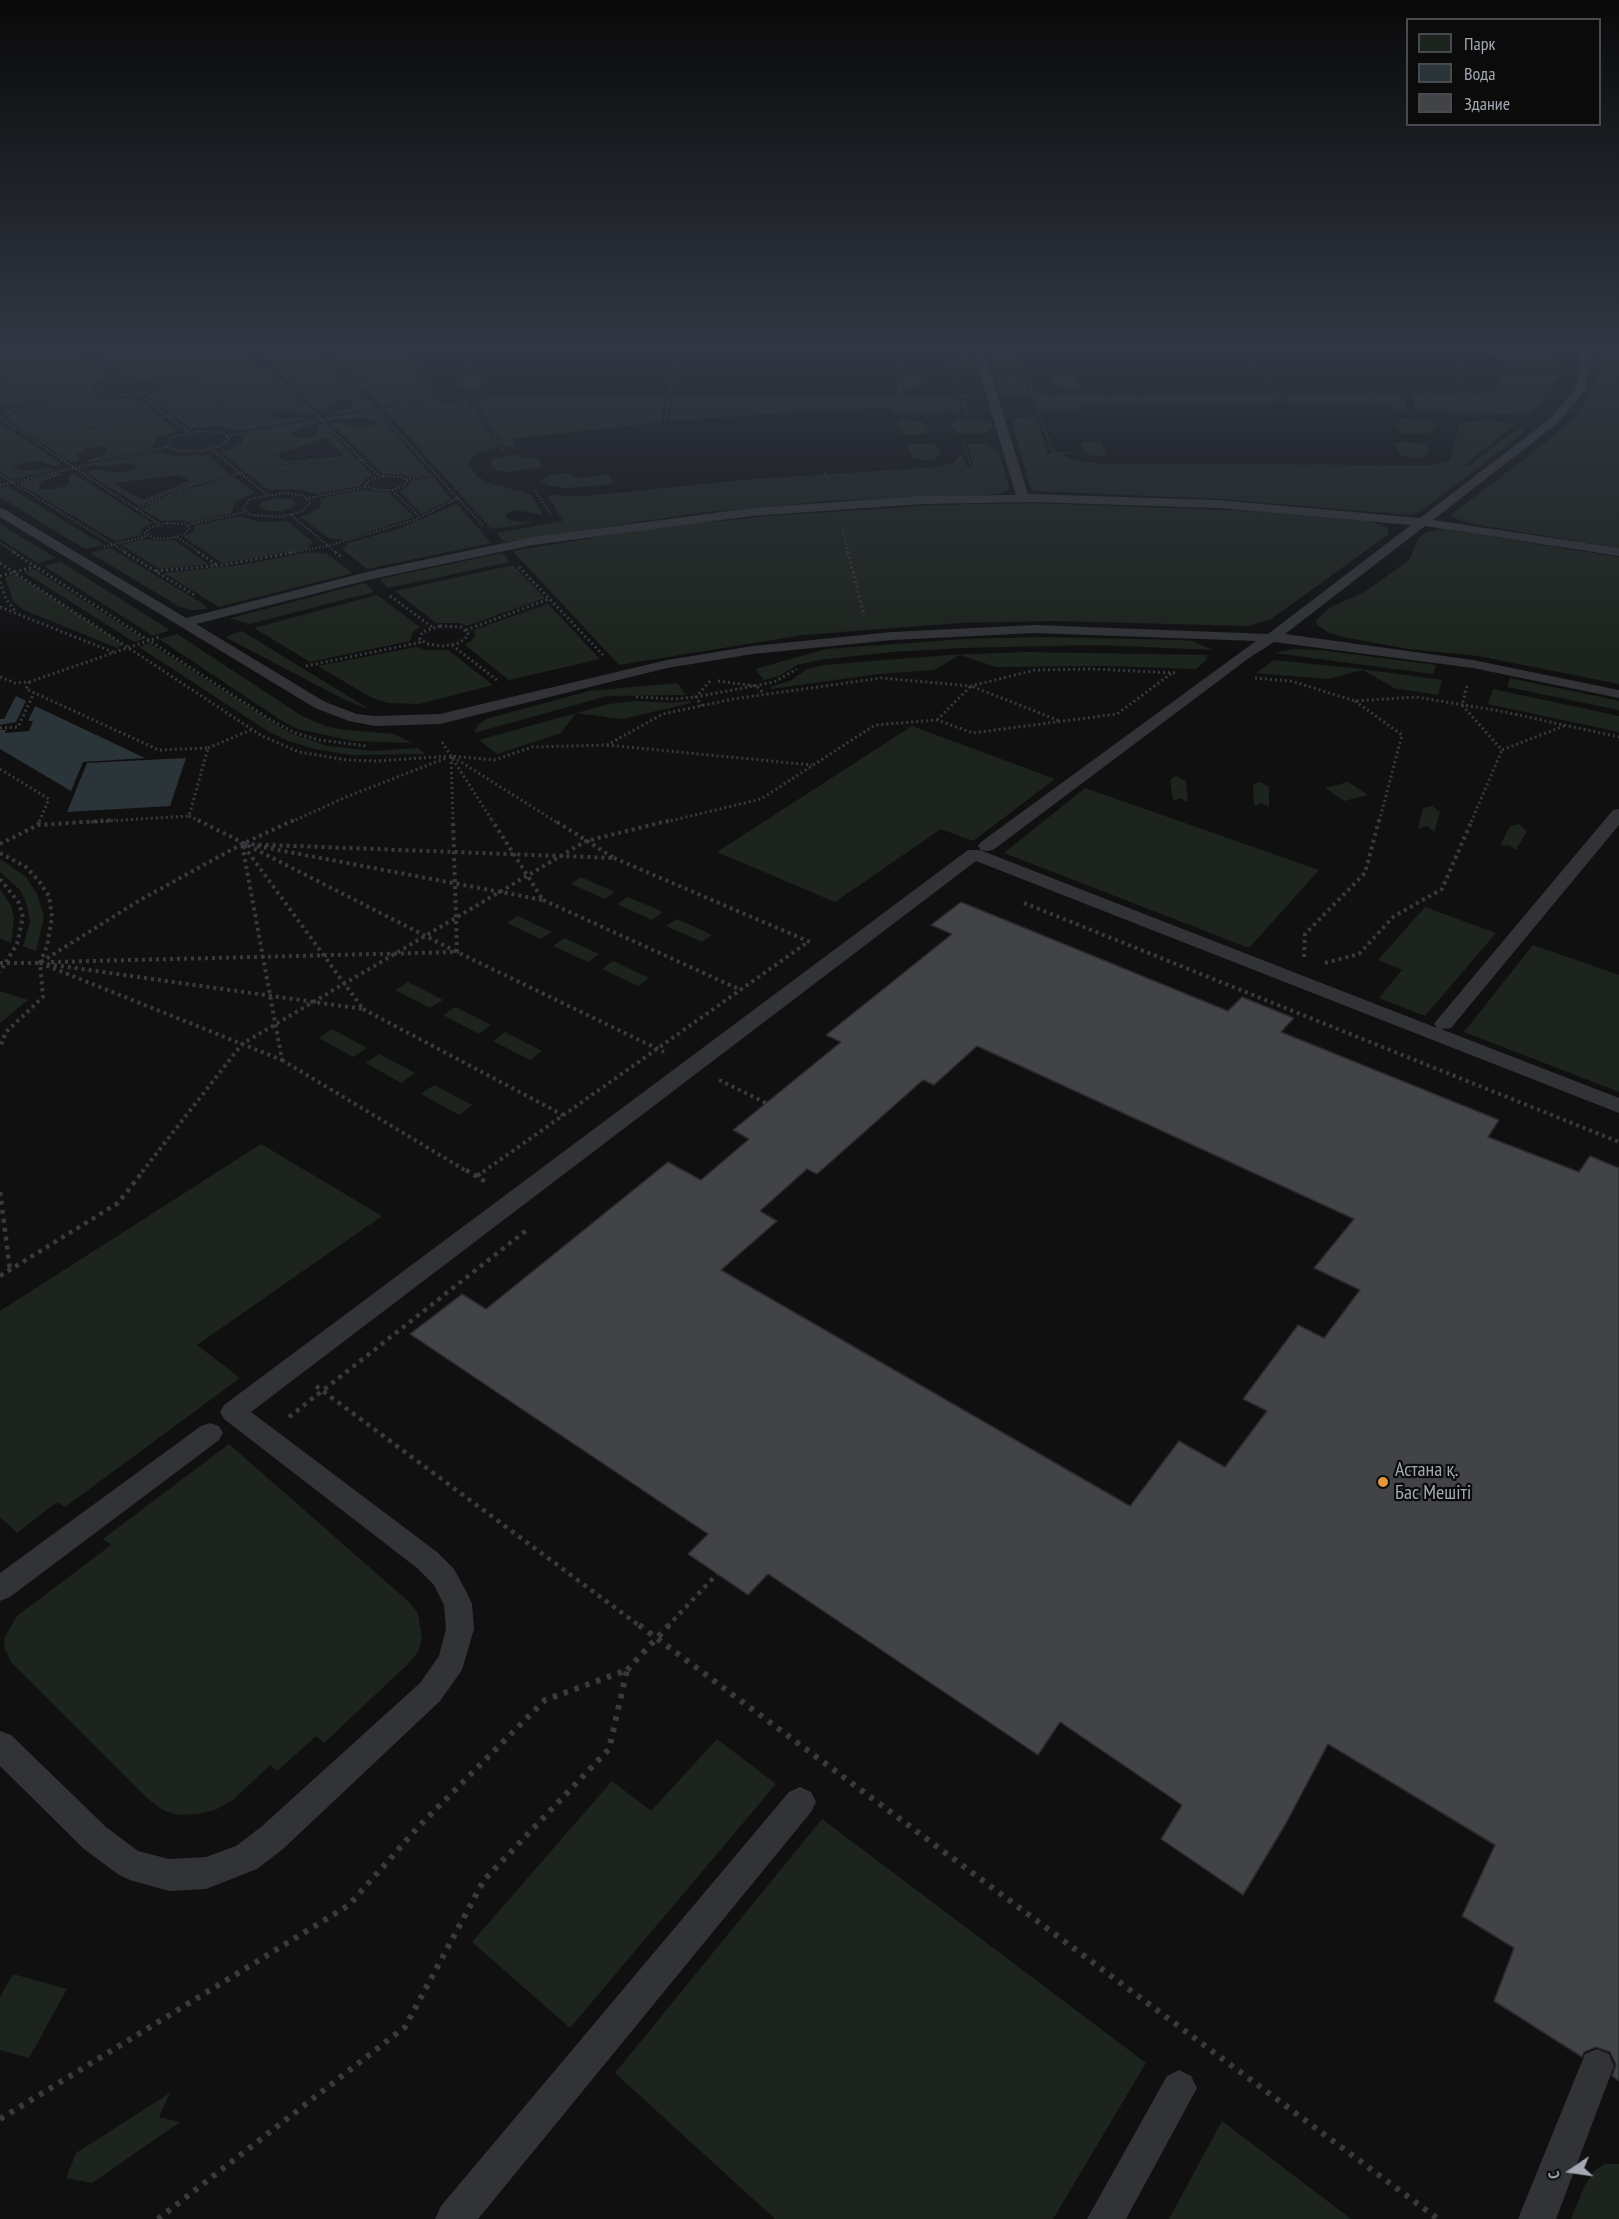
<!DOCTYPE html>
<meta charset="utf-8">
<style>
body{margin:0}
#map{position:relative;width:1619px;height:2219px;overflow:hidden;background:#101011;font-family:"PT Sans Narrow",sans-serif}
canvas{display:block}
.legend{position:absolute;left:1406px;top:18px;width:195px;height:108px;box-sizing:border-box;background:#0b0b0c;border:2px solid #474a4e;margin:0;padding:8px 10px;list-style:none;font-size:18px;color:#a2a8b1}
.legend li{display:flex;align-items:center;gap:12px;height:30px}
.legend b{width:30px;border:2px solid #474a4e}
.north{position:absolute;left:1541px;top:2141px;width:60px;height:60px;-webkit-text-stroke:4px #0b0b0c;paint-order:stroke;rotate:257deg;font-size:16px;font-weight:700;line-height:24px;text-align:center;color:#a2a8b1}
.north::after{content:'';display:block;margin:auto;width:21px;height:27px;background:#a2a8b1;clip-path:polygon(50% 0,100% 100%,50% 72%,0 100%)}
</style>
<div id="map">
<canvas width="1619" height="2219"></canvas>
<ul class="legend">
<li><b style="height:16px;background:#1d241d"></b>Парк</li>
<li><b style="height:16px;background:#2b3439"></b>Вода</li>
<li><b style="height:16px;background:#414347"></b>Здание</li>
</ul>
<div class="north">С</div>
</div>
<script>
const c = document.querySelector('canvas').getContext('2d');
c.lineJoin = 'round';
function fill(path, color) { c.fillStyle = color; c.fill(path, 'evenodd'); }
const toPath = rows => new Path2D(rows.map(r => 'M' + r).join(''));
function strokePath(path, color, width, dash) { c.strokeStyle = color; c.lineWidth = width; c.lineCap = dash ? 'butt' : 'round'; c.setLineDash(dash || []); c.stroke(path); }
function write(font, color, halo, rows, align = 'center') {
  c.font = font + ' "PT Sans Narrow",sans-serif'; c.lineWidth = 4.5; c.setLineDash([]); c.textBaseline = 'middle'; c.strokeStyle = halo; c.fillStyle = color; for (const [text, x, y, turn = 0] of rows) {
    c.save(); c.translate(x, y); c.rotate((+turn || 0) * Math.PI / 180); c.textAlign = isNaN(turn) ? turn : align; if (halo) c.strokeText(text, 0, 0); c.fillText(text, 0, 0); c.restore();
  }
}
const green = toPath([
 [38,346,71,346,83,355,0,374,0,361,3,359,0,358,0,353],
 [165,346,241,346,254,359,245,362,242,367,165,379,148,375,124,376,97,355],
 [251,346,316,346,323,354,285,360,263,358],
 [325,346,405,346,436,399,383,407],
 [412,346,474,346,472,350,433,354,423,362],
 [898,346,946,346,951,368,944,365,942,359,934,353,899,349],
 [955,346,970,346,974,365,959,368],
 [988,346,1013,346,1019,367,996,367],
 [1445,346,1556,346,1557,368,1507,366,1495,356,1486,352,1447,348],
 [1595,346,1619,346,1619,548,1472,524,1451,517,1452,514,1554,436,1580,412,1597,381],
 [85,357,111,378,95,384,91,387,91,392,13,407,0,405,0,377],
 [324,357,325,357,373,409,337,414,333,413,349,408,354,403,353,400,344,400,331,403,327,407,328,411,321,413,274,370,283,367,286,362],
 [246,369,266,371,278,382,234,399,172,414,149,396,165,388,168,381],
 [1513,373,1547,373,1558,375,1546,394,1480,394,1496,389,1500,376],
 [901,374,926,376,928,385,903,388],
 [1075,374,1081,388,1055,386,1051,378,1056,375],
 [464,375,485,375,479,389,463,388,457,385,456,377],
 [1006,375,1022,375,1028,394,1003,394,997,378],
 [280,384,313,414,305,415,294,410,274,411,269,414,276,418,305,418,304,420,242,431,221,426,191,428,174,416,236,401],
 [95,395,113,399,135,397,159,417,105,425,24,431,6,418,15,414,15,410],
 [1273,396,1278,403,1081,403,1082,407,1080,409,1041,410,1036,397],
 [1281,396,1404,396,1407,411,1395,410,1390,404,1286,403],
 [1413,396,1546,396,1528,415,1415,411],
 [958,397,961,412,895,413,890,408,826,410,670,421,673,398],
 [482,398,665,398,661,422,512,439,515,445,504,447,478,405],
 [468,400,498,447,476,454,471,458,468,466,478,477,489,483,530,494,543,515,517,510,507,513,505,517,511,521,534,523,491,529,385,410,438,401,440,404],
 [376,412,430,474,408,477,401,474,383,474,331,423,340,422,352,427,372,426,377,422,365,418,343,419,339,417],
 [1036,417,1048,454,1061,454,1072,460,1101,464,1432,465,1450,460,1460,423,1485,420,1516,424,1464,465,1468,466,1521,426,1525,432,1420,512,1410,515,1219,499,1034,491,1030,487,1012,422,1017,418],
 [161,418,177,430,159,437,152,445,154,449,90,462,85,461,103,455,107,451,107,447,100,446,86,449,77,455,80,460,78,461,70,462,26,432,86,429],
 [1404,418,1430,420,1435,424,1436,429,1428,433,1401,433,1393,424,1401,424,1400,419],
 [957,419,986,421,991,423,993,428,984,434,956,433,950,424],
 [902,420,924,422,929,432,920,435,903,435,897,423],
 [0,423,61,464,53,466,39,461,17,464,13,467,22,471,50,468,54,470,12,480,0,472],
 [307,423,311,424,295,430,292,433,292,437,304,438,312,436,320,431,317,426,323,424,356,459,294,463,245,471,221,452,241,444,245,434],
 [326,437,344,456,284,461,277,455],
 [1085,441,1100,442,1107,455,1094,456,1085,453,1081,444],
 [1404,441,1425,445,1430,450,1428,454,1419,458,1401,456,1394,444],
 [911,444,932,444,940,450,940,456,931,460,914,459,907,447],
 [968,444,986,444,998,451,1009,485,1007,490,999,494,829,501,699,513,504,542,497,533,563,521,547,495,587,496,741,480,937,467,953,463,962,454,967,467,974,467],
 [156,452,174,456,208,455,229,474,169,493,139,506,86,472,95,469,118,473,134,469,137,466,126,463,98,467,92,465],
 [180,475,189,481,142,500,113,483],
 [515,454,524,459,537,457,543,467,507,472,496,470,490,463,494,458],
 [359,461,372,476,365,479,360,486,317,494,297,489,269,490,247,473,296,465],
 [58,473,63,474,45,480,39,485,39,489,50,490,65,486,70,481,68,476,75,474,152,523,142,529,141,535,115,541,17,483],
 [570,473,577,478,608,474,614,483,597,486,565,488,547,485,541,481,549,475],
 [233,476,255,493,235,502,232,513,191,523,182,520,161,521,141,509,181,491],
 [433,477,451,499,422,514,399,491,406,488,411,481],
 [7,486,104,545,85,549,0,497,0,487],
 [363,490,388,492,414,517,344,540,328,538,301,517,318,509,321,504,320,498],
 [277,498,293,500,296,504,291,508,280,511,268,511,259,507,262,502],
 [1031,503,1250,511,1366,521,1382,525,1387,528,1389,534,1271,619,1249,626,1052,621,960,623,803,635,619,665,513,551,646,529,767,516,940,505],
 [457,504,491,543,367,569,343,550,348,543,398,529],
 [239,516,261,522,287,521,313,542,307,549,222,563,184,537,195,530,194,526],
 [0,524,56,558,38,563,0,539],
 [1442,529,1619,557,1619,684,1478,656,1408,649,1343,637,1329,633,1316,624,1316,620,1329,608,1366,591,1409,560,1418,539,1424,533],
 [143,539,158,541,174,540,208,564,160,569,121,545],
 [110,548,202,603,208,609,193,610,180,607,90,553],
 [310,552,327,554,353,573,219,607,164,573,240,565],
 [502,553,510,562,388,588,380,579],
 [61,562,170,630,153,636,44,566],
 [513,565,545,598,467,626,459,623,436,623,395,591],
 [34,569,144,639,134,642,24,572],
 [15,574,124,645,117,648,22,609,13,601,5,577],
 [365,583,374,592,249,624,231,618],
 [377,595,420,627,413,632,410,641,310,662,254,628],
 [548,604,600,659,509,680,465,645,472,640,475,635,474,630],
 [242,631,369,709,347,701,225,637],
 [177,634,302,716,328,727,345,730,394,734,412,743,353,741,298,729,284,722,159,639],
 [1041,637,1178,640,1192,641,1213,650,1098,645,960,648,892,652,819,660,797,665,779,676,764,680,755,669,826,649,965,639],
 [149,643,290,733,327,746,373,751,418,748,425,754,351,755,315,749,288,741,266,730,139,647],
 [416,647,427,650,448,650,493,685,419,704,388,703,372,698,318,666],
 [1294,649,1320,650,1436,665,1433,674,1274,653],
 [1026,652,1207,655,1206,660,1196,669,1106,666,996,667,960,655,934,670,878,674,771,689,770,687,790,681,807,669,824,665,949,655],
 [1274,660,1362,669,1442,680,1438,695,1394,688,1363,670,1327,679,1256,673],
 [1510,678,1615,700,1619,701,1619,710,1507,687],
 [677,683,686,695,607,696,474,733,478,725,486,719,589,691],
 [1493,689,1619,716,1619,732,1488,704],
 [636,701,672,703,690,701,691,703,622,719,576,713,561,733,497,754,479,740,609,704],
 [912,726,1055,779,973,841,941,829,835,902,717,852],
 [1176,776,1186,781,1188,802,1180,798,1173,801,1170,780],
 [1260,782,1269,787,1269,807,1261,803,1254,806,1253,784],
 [1348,782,1368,795,1344,801,1325,788],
 [1085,788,1319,870,1249,948,1004,853],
 [1432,806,1440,812,1434,832,1427,826,1418,829,1423,808],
 [1519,824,1527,831,1516,850,1509,845,1500,846,1510,826],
 [0,859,26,877,37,894,44,917,36,951,23,946,30,922,27,906,21,891,0,872],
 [581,877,615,892,605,899,571,884],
 [0,889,11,906,14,918,11,943,0,938],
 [628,897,663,912,652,920,617,904],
 [1425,907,1496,933,1425,1016,1379,998,1402,970,1378,960],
 [518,916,552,932,541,939,507,923],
 [677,919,712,935,702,942,666,926],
 [564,938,599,954,588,962,553,946],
 [1533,945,1619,975,1619,1092,1464,1032],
 [613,961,649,978,638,986,602,969],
 [408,982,443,1000,430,1008,395,990],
 [0,991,28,1000,0,1023],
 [455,1007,491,1025,479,1034,443,1015],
 [332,1029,367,1048,353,1057,319,1038],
 [505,1032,542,1051,530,1060,493,1041],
 [379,1054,415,1073,401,1083,366,1063],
 [434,1085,472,1105,459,1115,421,1094],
 [261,1144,382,1216,197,1345,240,1378,65,1507,57,1502,17,1533,0,1517,0,1311],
 [229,1444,409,1602,418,1613,422,1639,418,1652,407,1665,324,1743,316,1736,277,1771,270,1765,233,1800,215,1810,198,1814,178,1815,163,1810,148,1799,11,1662,4,1647,5,1637,17,1616,111,1545,103,1539],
 [717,1739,776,1784,570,2028,472,1942,612,1781,651,1811],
 [822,1819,1146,2063,1053,2219,775,2219,615,2073],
 [13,1974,67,1989,29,2058,0,2050,0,1997],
 [170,2093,159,2117,180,2122,92,2183,66,2178,76,2153],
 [1222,2121,1351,2219,1169,2219],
 [1605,2164,1619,2164,1619,2219,1571,2219,1585,2185,1594,2171]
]);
const water = toPath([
 [16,696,26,701,16,722,0,725,0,719,4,719],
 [35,706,145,758,83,762,71,791,0,749,0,730,6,730,5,733,29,731,33,721,28,721],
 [186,758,170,806,67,812,87,763]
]);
const building = toPath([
 [961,902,1228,1011,1242,997,1294,1018,1281,1032,1499,1120,1488,1137,1579,1172,1590,1156,1619,1168,1619,2081,1612,2076,1616,2065,1610,2052,1596,2047,1584,2052,1582,2057,1494,2001,1514,1948,1462,1916,1495,1845,1328,1744,1285,1825,1243,1895,1161,1839,1182,1805,1060,1722,1038,1755,768,1574,748,1595,688,1554,708,1534,410,1334,462,1294,486,1309,668,1162,701,1180,749,1139,733,1130,841,1042,826,1035,952,934,931,925,961,902],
 [977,1046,1354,1219,1314,1268,1360,1290,1324,1338,1298,1325,1243,1399,1267,1411,1225,1467,1179,1441,1130,1506,721,1270,777,1221,760,1211,807,1169,817,1174,923,1080,934,1085,977,1046]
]);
const pathFar4 = toPath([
 [77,346,120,379],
 [246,346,260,360],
 [319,346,484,527],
 [408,346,441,399],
 [477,346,467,369,489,375,475,405,504,451],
 [895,346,901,396],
 [1016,346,1053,453,1070,453],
 [1243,346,1281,403],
 [1442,346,1461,367,1453,373,1472,394],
 [0,352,32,346],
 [263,359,279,360,282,363,274,368,263,370,247,366,249,363,263,359],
 [282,362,327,355],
 [955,366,967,415],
 [269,369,380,477],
 [0,375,75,358,152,346],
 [149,378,158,382,159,385,143,394,113,396,100,389,107,383,123,379,149,378],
 [159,382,248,367],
 [140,394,188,432],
 [1018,396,1545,395],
 [0,407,11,412,0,418],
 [10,410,102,392],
 [0,418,159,524],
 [665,422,678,346],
 [199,431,224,433,229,439,220,446,201,451,180,451,167,447,172,437,199,431],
 [20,432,80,428,168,416,232,400,282,382],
 [227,436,457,397,967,396],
 [962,439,971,466],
 [211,449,266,494],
 [824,469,829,483],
 [0,475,127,553],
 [383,476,401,477,407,481,403,486,392,490,378,490,365,486,368,481,383,476],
 [406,479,436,474],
 [0,485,167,447],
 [392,490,420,517],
 [534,490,551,514],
 [288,493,304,496,310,503,302,511,282,517,250,515,243,508,249,500,257,497,288,493],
 [309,498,366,487],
 [136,509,193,485,240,473,313,462,364,460],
 [291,515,337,553],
 [167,523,185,524,190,528,184,534,172,538,156,539,145,533,149,528,167,523],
 [188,525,245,512],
 [842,527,848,553],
 [177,537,200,553],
 [0,543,16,553],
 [104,547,147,536],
 [288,553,328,546,414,520,458,498]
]);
const pathFar3 = toPath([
 [13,552,271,720,295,733,319,740,367,746],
 [124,552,196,596],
 [198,552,217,565],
 [335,552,343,558],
 [848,552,864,616],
 [0,563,262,736,299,752,347,760,376,761,451,756,494,760,532,747,607,745,663,714,733,699,881,678,971,686,1035,670,1092,669,1178,673],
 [519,567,603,655],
 [156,571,222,565,296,552],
 [0,576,37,566],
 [0,582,6,599,15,611],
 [390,596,432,627],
 [0,607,113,652],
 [440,626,461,627,468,633,468,636,459,643,443,646,427,644,420,639,422,632,440,626],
 [466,630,549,599],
 [452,645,498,681],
 [306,666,422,642],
 [0,677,15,683,29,682,26,689,159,750,208,748,189,816,90,822],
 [1255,678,1291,681,1355,701,1416,697,1500,711,1619,737],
 [718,681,757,686,764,694],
 [29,682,159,637],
 [1467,686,1462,705,1502,750,1564,726],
 [636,697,675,699,696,697,774,682,797,669],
 [1355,701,1402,735,1379,822],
 [702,706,696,697,711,680],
 [937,720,971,686,1060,721],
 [0,728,18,727,34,693],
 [442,742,493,822],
 [607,745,812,765],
 [208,748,251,730],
 [451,757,453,822],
 [453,757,556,822],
 [0,769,49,799,39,822],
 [189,816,201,822],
 [291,822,346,797,446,758],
 [666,822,761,799,875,725,937,720,973,733,1117,714,1172,673],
 [1471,822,1502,750]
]);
const pathFar2 = toPath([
 [198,820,457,952,664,1052],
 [38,825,40,820],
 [0,844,38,825,115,820],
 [257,846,543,900,492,820],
 [0,853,26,867,39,881,49,896,52,917,47,946,40,963,43,997,6,1032,0,1048],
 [614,858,810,942],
 [0,879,19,903,23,917,17,944,0,972],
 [543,900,741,990],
 [1024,903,1619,1142],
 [1304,957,1305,934,1365,873,1379,820],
 [41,962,140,900,242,844,294,820],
 [51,962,457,952,453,820],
 [0,963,41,963],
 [40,963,282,1060,242,844,614,858,554,820],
 [1325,963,1359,954,1393,917,1442,889,1472,820],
 [47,964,363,1009,243,845],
 [363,1009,563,1115],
 [282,1060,468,1172],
 [719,1080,766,1103],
 [142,1172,242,1044,586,841,672,820],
 [483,1172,808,942]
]);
const pathFar1 = toPath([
 [466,1170,489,1184],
 [477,1176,485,1170],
 [0,1192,10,1270],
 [0,1276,118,1203,144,1170],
 [316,1386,641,1627],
 [289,1417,528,1229],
 [667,1627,717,1574]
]);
const path = toPath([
 [639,1625,1438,2219],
 [627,1670,669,1625],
 [0,2119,349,1905,420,1825,545,1700,627,1670,609,1749,484,1880,405,2027,158,2219]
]);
const lane = toPath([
 [972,346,982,346,1028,494,1218,500,1420,518,1551,418,1575,389,1581,362,1578,346,1588,346,1591,362,1585,390,1559,422,1433,520,1619,548,1619,556,1425,526,1285,634,1473,660,1619,690,1619,698,1473,668,1274,642,1249,658,993,850,987,851,981,850,978,846,981,842,1256,641,1035,633,892,640,753,654,667,668,440,724,375,726,349,721,315,708,0,517,0,508,4,509,186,618,371,571,533,537,752,508,921,496,1016,495,972,346],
 [1032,502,1218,508,1411,525,1268,634,1035,625,892,632,753,646,667,660,440,714,375,716,357,714,325,702,196,624,372,579,533,545,752,516,921,504,1032,502],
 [1619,809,1619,825,1451,1028,1441,1029,1619,1098,1619,1113,976,861,251,1412,437,1552,454,1569,468,1595,472,1604,474,1629,462,1670,440,1701,283,1849,257,1869,206,1889,169,1891,130,1880,119,1875,84,1849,0,1766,0,1731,11,1735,106,1827,138,1851,169,1859,206,1857,236,1846,261,1827,420,1683,439,1656,446,1629,444,1605,434,1585,417,1568,224,1419,220,1412,224,1405,968,850,980,850,1437,1028,1434,1024,1437,1020,1613,810,1619,809],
 [210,1423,219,1426,223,1433,219,1440,10,1597,0,1601,0,1573,201,1426,210,1423],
 [800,1787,811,1792,816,1802,811,1812,478,2219,435,2219,441,2206,789,1792,800,1787],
 [1597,2049,1609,2054,1614,2066,1556,2219,1518,2219,1585,2054,1597,2049],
 [1179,2070,1191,2076,1197,2088,1126,2219,1087,2219,1167,2076,1179,2070]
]);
const markers = [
 [1383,1482,6,"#e49736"]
];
const nearPoinames = [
 ["Астана қ.",1395,1470],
 ["Бас Мешіті",1395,1493]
];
fill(green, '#1d241d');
fill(water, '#2b3439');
fill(building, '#414347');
strokePath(building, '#2a2b2d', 1.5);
strokePath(pathFar4, '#383a3d', 2, [1.5, 2]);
strokePath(pathFar3, '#383a3d', 3, [2, 3]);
strokePath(pathFar2, '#383a3d', 4, [3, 4]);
strokePath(pathFar1, '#383a3d', 4.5, [4, 5]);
strokePath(path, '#383a3d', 6, [4.5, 7]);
fill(lane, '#313336');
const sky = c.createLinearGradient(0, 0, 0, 657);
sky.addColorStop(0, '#090909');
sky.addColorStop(0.53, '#313743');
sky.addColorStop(1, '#31374300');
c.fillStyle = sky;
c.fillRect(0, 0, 1619, 657);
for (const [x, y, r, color] of markers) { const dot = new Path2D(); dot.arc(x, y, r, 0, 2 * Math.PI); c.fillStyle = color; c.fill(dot); strokePath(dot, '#0b0b0c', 2); }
write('20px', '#a2a8b1', '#0b0b0c', nearPoinames, 'left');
</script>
